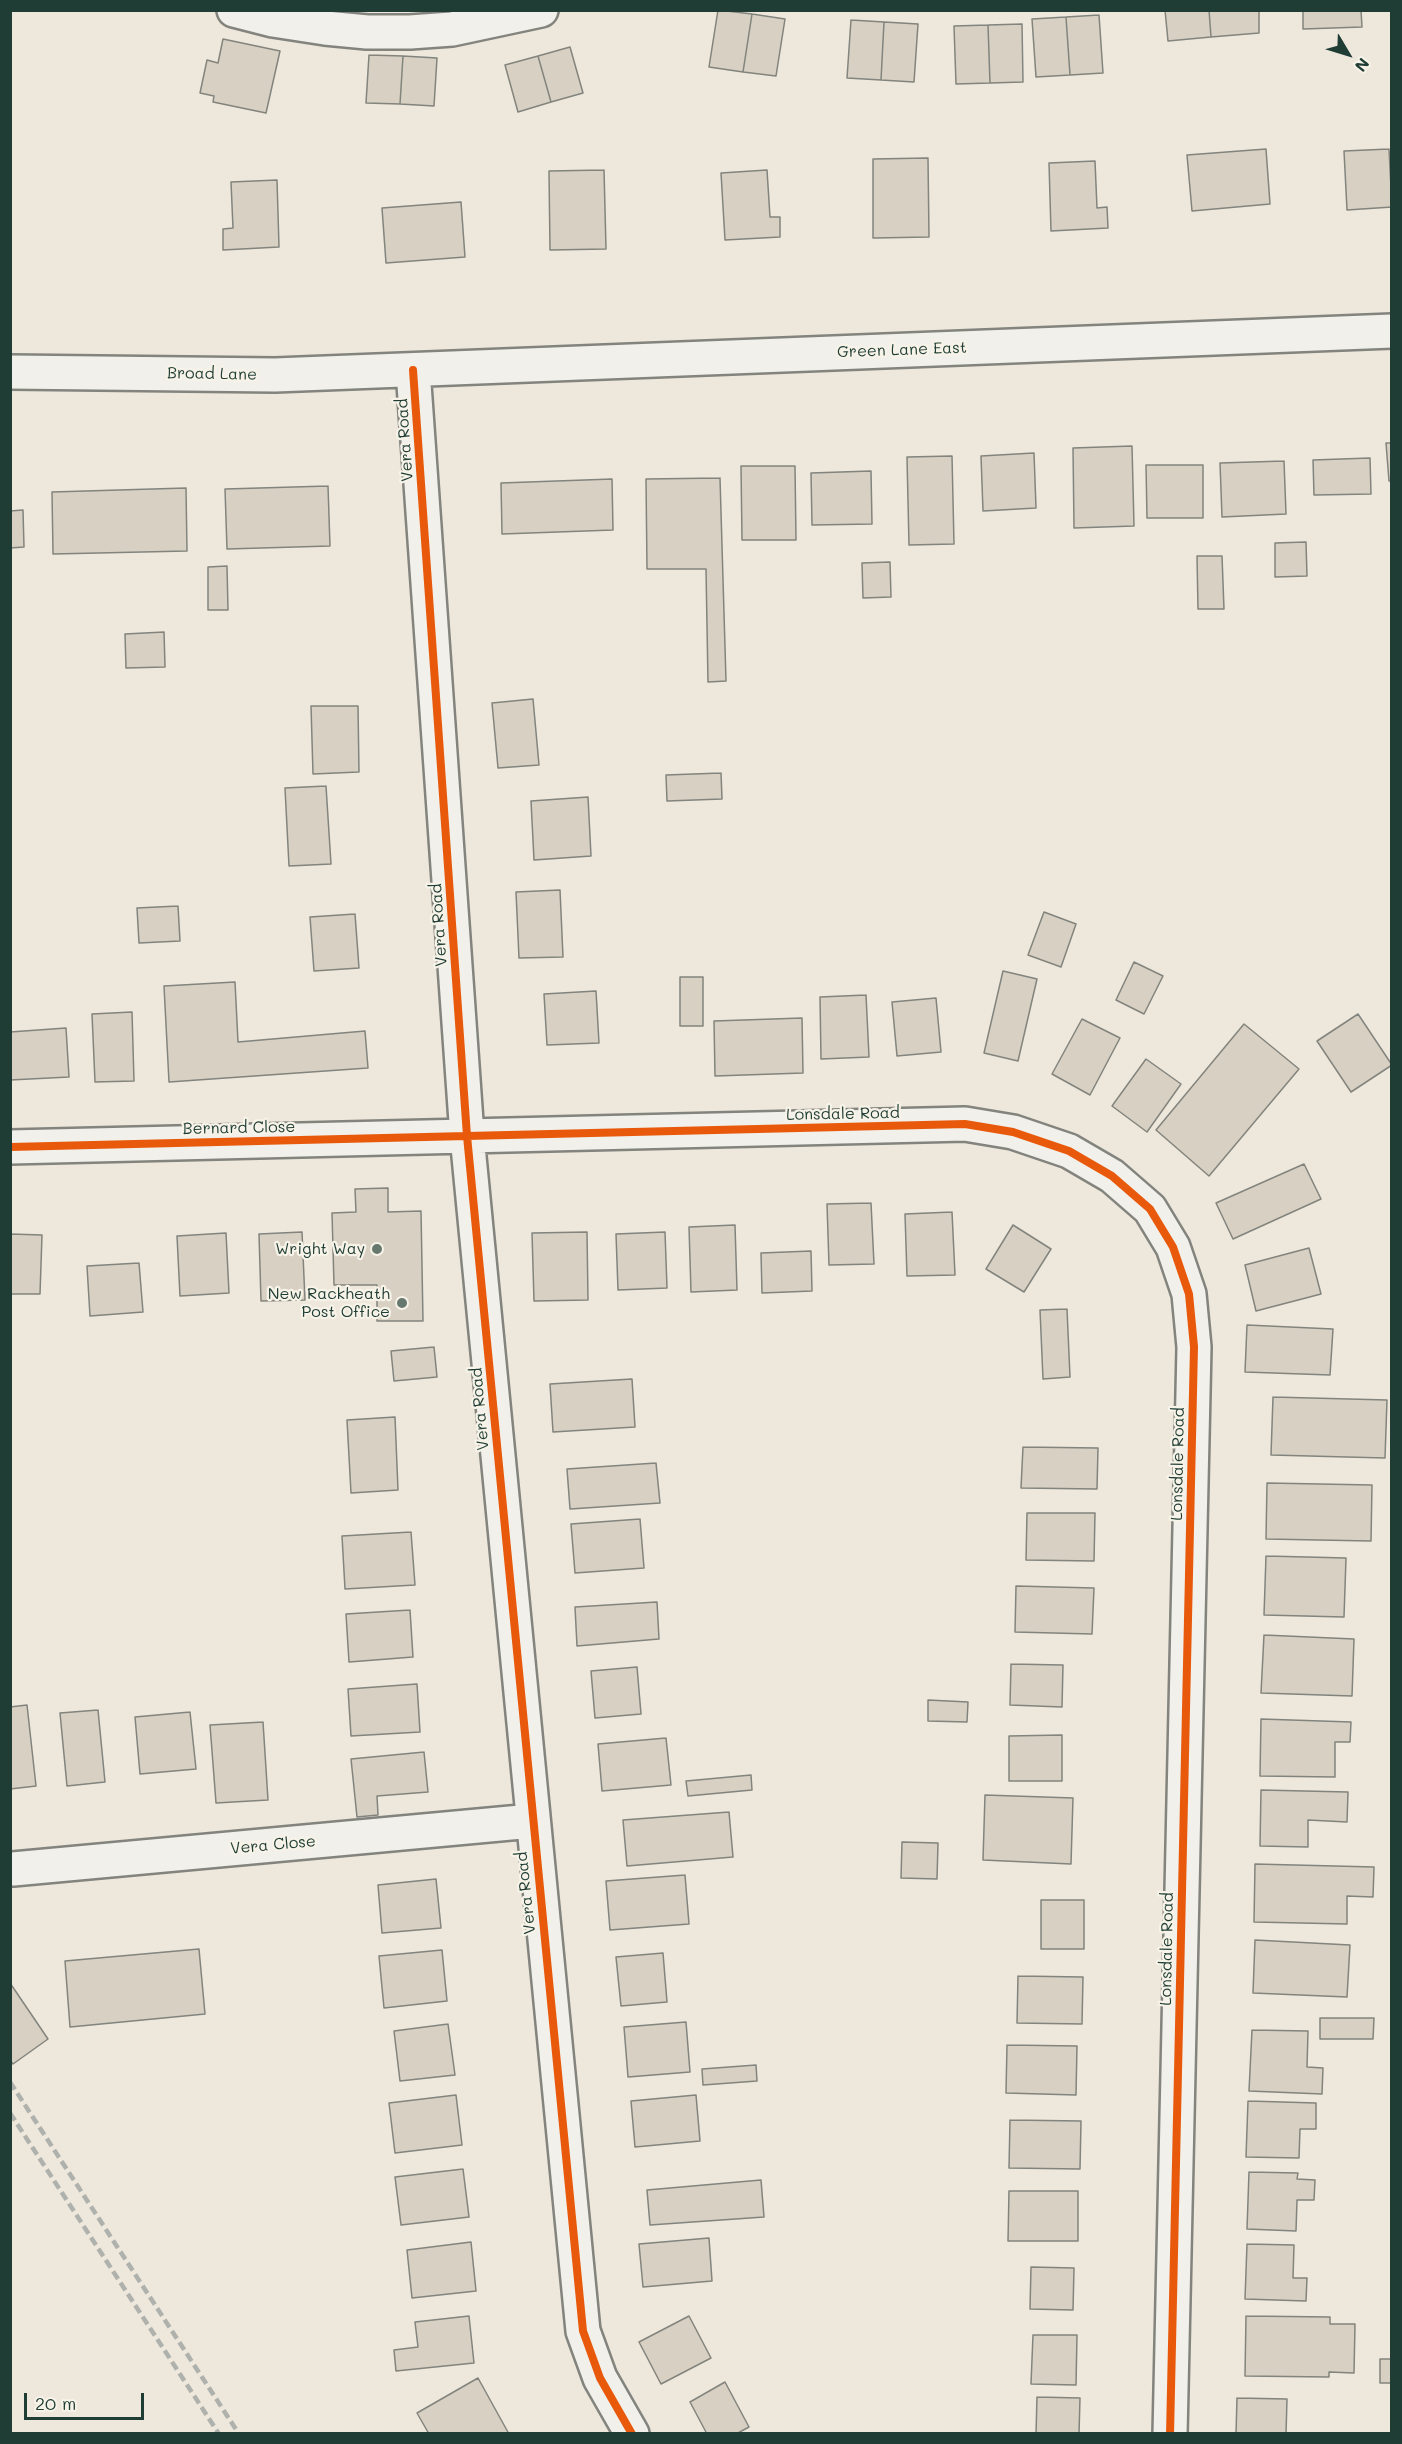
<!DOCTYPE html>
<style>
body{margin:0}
#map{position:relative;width:1402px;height:2444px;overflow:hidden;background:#eee7dc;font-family:Mali,sans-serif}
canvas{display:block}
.frame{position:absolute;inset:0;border:12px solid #1f3d34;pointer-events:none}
.north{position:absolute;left:1318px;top:24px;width:60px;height:60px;-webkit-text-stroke:4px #f7f3e8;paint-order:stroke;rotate:128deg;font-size:16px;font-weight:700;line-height:24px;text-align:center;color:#1f3d34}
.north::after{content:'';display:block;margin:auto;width:21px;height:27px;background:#1f3d34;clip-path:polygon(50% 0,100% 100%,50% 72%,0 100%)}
.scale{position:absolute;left:24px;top:2393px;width:120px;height:27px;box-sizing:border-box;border:3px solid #1f3d34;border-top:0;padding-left:8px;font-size:18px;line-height:21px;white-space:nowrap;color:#1f3d34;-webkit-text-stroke:4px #f7f3e8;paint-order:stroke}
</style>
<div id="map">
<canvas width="1402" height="2444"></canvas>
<div class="frame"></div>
<div class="north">N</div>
<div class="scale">20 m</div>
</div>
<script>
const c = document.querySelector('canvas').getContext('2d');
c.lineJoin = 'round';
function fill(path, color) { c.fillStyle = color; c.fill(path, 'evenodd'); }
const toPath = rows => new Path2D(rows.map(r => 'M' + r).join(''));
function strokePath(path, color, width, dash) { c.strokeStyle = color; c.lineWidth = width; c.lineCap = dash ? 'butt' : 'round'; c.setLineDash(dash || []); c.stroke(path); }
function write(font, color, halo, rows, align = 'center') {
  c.font = font + ' Mali,sans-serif'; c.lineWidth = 4.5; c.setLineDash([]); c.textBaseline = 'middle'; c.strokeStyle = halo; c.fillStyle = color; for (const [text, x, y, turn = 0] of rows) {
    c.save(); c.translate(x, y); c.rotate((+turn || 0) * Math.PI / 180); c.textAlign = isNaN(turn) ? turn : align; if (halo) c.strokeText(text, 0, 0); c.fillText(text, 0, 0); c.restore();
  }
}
const building = toPath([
 [718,10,752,14,743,72,709,67,718,10],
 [1165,10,1209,10,1211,37,1168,41,1165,10],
 [1209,10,1259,10,1259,33,1211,37,1209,10],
 [1303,10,1361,10,1362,27,1303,29,1303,10],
 [752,14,785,19,776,76,743,72,752,14],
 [1099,15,1103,73,1070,75,1066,17,1099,15],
 [1066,17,1070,75,1036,77,1032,19,1066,17],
 [851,20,884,22,881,80,847,78,851,20],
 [884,22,918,24,914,82,881,80,884,22],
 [1022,24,1023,82,990,83,988,25,1022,24],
 [988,25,990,83,956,84,954,26,988,25],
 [223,39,280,51,266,113,213,102,214,96,200,93,207,60,218,63,223,39],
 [570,47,583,93,551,102,538,56,570,47],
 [369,55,403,56,400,104,366,103,369,55],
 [403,56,437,58,434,106,400,104,403,56],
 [538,56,551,102,518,112,505,65,538,56],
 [1266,149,1270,204,1192,211,1187,155,1266,149],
 [1389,149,1392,207,1347,210,1344,151,1389,149],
 [928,158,929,237,873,238,873,159,928,158],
 [1095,161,1097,208,1107,207,1108,228,1051,231,1049,163,1095,161],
 [604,170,606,249,550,250,549,171,604,170],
 [767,170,770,217,780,217,780,237,725,240,721,173,767,170],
 [277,180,279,247,223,250,223,229,233,228,231,182,277,180],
 [461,202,465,257,386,263,382,208,461,202],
 [1386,443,1392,443,1392,481,1389,481,1386,443],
 [1132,446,1134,526,1074,528,1073,448,1132,446],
 [1034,453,1036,508,983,511,981,456,1034,453],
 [952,456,954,544,909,545,907,457,952,456],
 [1370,458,1371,494,1314,495,1313,460,1370,458],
 [1284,461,1286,514,1222,517,1220,463,1284,461],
 [1146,465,1203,465,1203,518,1147,518,1146,465],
 [741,466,795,466,796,540,742,540,741,466],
 [871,471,872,524,812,525,811,473,871,471],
 [720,478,726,681,708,682,706,569,647,569,646,479,720,478],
 [612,479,613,530,502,534,501,483,612,479],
 [328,486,330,546,227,549,225,489,328,486],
 [186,488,187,551,53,554,52,492,186,488],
 [23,510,24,547,10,548,10,511,23,510],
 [1306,542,1307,576,1275,577,1275,543,1306,542],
 [1197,556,1222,556,1224,609,1198,609,1197,556],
 [890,562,891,597,863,598,862,563,890,562],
 [227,566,228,610,208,610,208,567,227,566],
 [164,632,165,667,126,668,125,634,164,632],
 [533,699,539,765,498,768,492,703,533,699],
 [311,706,358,706,359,772,313,774,311,706],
 [721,773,722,799,667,801,666,775,721,773],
 [326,786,331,864,289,866,285,788,326,786],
 [588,797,591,856,534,860,531,801,588,797],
 [560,890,563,957,519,958,516,892,560,890],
 [178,906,180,941,139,943,137,908,178,906],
 [1044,912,1076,924,1061,967,1028,955,1044,912],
 [355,914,359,968,314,971,310,917,355,914],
 [1134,962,1163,976,1144,1014,1116,1000,1134,962],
 [1003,971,1037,979,1018,1061,984,1053,1003,971],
 [680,977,703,977,703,1026,680,1026,680,977],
 [235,982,238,1042,365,1031,368,1068,169,1082,164,986,235,982],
 [596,991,599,1043,547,1045,544,994,596,991],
 [866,995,869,1057,821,1059,820,997,866,995],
 [936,998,941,1052,897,1056,892,1002,936,998],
 [132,1012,134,1081,95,1082,92,1014,132,1012],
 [1358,1014,1392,1065,1351,1092,1317,1041,1358,1014],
 [802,1018,803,1073,715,1076,714,1021,802,1018],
 [1082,1019,1120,1038,1090,1095,1052,1074,1082,1019],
 [1244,1024,1299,1069,1209,1176,1156,1130,1244,1024],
 [66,1028,69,1077,10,1080,10,1032,66,1028],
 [1146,1059,1181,1084,1147,1132,1112,1106,1146,1059],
 [1304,1164,1321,1199,1233,1239,1216,1203,1304,1164],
 [388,1188,388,1212,421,1211,423,1321,377,1321,377,1285,334,1285,332,1213,356,1212,355,1189,388,1188],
 [871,1203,874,1264,829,1265,827,1204,871,1203],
 [952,1212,955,1275,907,1276,905,1214,952,1212],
 [735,1225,737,1290,691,1292,689,1227,735,1225],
 [1013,1225,1051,1249,1024,1292,986,1269,1013,1225],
 [302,1232,305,1300,261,1301,259,1234,302,1232],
 [587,1232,588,1300,534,1301,532,1233,587,1232],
 [665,1232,667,1288,618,1290,616,1234,665,1232],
 [226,1233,229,1293,180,1296,177,1236,226,1233],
 [10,1234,42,1235,40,1294,10,1294,10,1234],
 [1309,1248,1321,1294,1256,1311,1245,1265,1309,1248],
 [811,1251,812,1291,762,1293,761,1253,811,1251],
 [139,1263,143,1312,90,1316,87,1266,139,1263],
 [1067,1309,1070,1377,1043,1379,1040,1310,1067,1309],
 [1247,1325,1333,1329,1330,1375,1245,1372,1247,1325],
 [434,1347,437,1377,394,1381,391,1351,434,1347],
 [632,1379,635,1427,553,1432,550,1384,632,1379],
 [1273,1397,1387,1400,1385,1458,1271,1455,1273,1397],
 [395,1417,398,1490,351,1493,347,1420,395,1417],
 [1023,1447,1098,1448,1097,1489,1021,1488,1023,1447],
 [656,1463,660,1503,570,1509,567,1469,656,1463],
 [1267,1483,1372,1485,1371,1541,1266,1539,1267,1483],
 [1027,1513,1095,1513,1094,1561,1026,1560,1027,1513],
 [640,1519,644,1568,575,1573,571,1524,640,1519],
 [411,1532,415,1585,345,1589,342,1536,411,1532],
 [1266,1556,1346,1558,1344,1617,1264,1615,1266,1556],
 [1016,1586,1094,1588,1092,1634,1015,1632,1016,1586],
 [657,1602,659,1639,577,1646,575,1607,657,1602],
 [410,1610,413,1657,349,1662,346,1614,410,1610],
 [1264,1635,1354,1639,1352,1696,1261,1693,1264,1635],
 [1011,1664,1063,1665,1062,1707,1010,1705,1011,1664],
 [637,1667,641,1714,595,1718,591,1671,637,1667],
 [417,1684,420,1732,351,1736,348,1689,417,1684],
 [928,1700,968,1702,967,1722,928,1721,928,1700],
 [27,1705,36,1786,10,1789,10,1707,27,1705],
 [98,1710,105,1782,67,1786,60,1713,98,1710],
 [190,1712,196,1769,140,1774,135,1717,190,1712],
 [1261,1719,1351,1722,1350,1742,1335,1742,1335,1777,1260,1776,1261,1719],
 [263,1722,268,1800,216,1803,210,1725,263,1722],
 [1062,1735,1062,1781,1009,1781,1009,1736,1062,1735],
 [666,1738,671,1785,602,1791,598,1744,666,1738],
 [424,1752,428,1792,377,1796,378,1815,357,1817,351,1759,424,1752],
 [751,1775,752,1790,688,1796,686,1781,751,1775],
 [1261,1790,1348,1792,1347,1822,1308,1820,1308,1847,1260,1846,1261,1790],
 [985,1795,1073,1798,1071,1864,983,1860,985,1795],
 [729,1812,733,1857,627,1866,623,1820,729,1812],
 [902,1842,938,1843,937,1879,901,1878,902,1842],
 [1255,1864,1374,1867,1373,1897,1347,1896,1347,1924,1254,1922,1255,1864],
 [685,1875,689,1924,610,1930,606,1881,685,1875],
 [436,1879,441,1928,382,1933,378,1885,436,1879],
 [1041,1900,1084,1900,1084,1949,1041,1949,1041,1900],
 [1255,1940,1350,1945,1347,1997,1253,1993,1255,1940],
 [199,1949,205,2014,70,2027,65,1961,199,1949],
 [442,1950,447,2001,384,2008,379,1956,442,1950],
 [663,1953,667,2002,621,2006,616,1957,663,1953],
 [1018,1976,1083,1977,1082,2024,1017,2023,1018,1976],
 [10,1983,48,2039,13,2064,10,2060,10,1983],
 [1320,2018,1374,2018,1373,2039,1320,2039,1320,2018],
 [686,2022,690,2072,628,2077,624,2027,686,2022],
 [448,2024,455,2075,400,2081,394,2031,448,2024],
 [1252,2030,1308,2031,1307,2067,1323,2068,1322,2094,1249,2091,1252,2030],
 [1007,2045,1077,2046,1076,2095,1006,2093,1007,2045],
 [756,2065,757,2081,703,2085,702,2069,756,2065],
 [456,2095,462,2145,395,2153,389,2103,456,2095],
 [696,2095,700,2141,635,2147,631,2101,696,2095],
 [1248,2101,1316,2103,1316,2129,1300,2129,1299,2158,1246,2157,1248,2101],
 [1010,2120,1081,2121,1080,2169,1009,2168,1010,2120],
 [463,2169,469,2217,401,2225,395,2177,463,2169],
 [1249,2172,1298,2173,1297,2179,1315,2180,1314,2200,1297,2200,1296,2231,1247,2229,1249,2172],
 [761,2180,764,2217,650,2225,647,2190,761,2180],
 [1009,2191,1078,2191,1078,2241,1008,2241,1009,2191],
 [709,2238,712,2281,643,2287,639,2244,709,2238],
 [471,2242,476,2291,412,2298,407,2250,471,2242],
 [1247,2244,1294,2245,1293,2278,1307,2278,1306,2301,1245,2299,1247,2244],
 [1031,2267,1074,2268,1073,2310,1030,2309,1031,2267],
 [469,2316,474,2363,396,2371,394,2350,418,2347,415,2322,469,2316],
 [689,2316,711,2358,661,2384,639,2342,689,2316],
 [1246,2316,1330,2317,1330,2324,1355,2324,1354,2373,1329,2372,1329,2377,1245,2376,1246,2316],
 [1033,2335,1077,2335,1076,2385,1031,2384,1033,2335],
 [1380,2359,1392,2359,1392,2383,1380,2383,1380,2359],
 [478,2378,509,2434,429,2434,417,2413,478,2378],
 [725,2382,749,2427,736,2434,707,2434,690,2402,725,2382],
 [1037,2397,1080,2398,1079,2434,1036,2434,1037,2397],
 [1237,2398,1287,2399,1286,2434,1236,2434,1237,2398]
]);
const minor = toPath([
 [234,10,273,20,325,28,367,32,410,32,452,29,541,10],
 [413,370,467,1136,583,2331,600,2378,632,2434],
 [10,372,275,375,1392,331],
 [10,1147,965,1124,1013,1132,1069,1151,1112,1176,1150,1209,1173,1247,1189,1294,1194,1347,1170,2434],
 [13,1869,532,1821]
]);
const rail = toPath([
 [10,2082,239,2434],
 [10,2113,219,2434]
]);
const cycleway = toPath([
 [413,370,467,1136,583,2331,600,2378,632,2434],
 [10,1147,965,1124,1013,1132,1069,1151,1112,1176,1150,1209,1173,1247,1189,1294,1194,1347,1170,2434]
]);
const markers = [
 [377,1249,6,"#67786f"],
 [402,1303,6,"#67786f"]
];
const streetNames = [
 ["Green Lane East",902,350,-2],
 ["Broad Lane",212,374,1],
 ["Vera Road",405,440,-94],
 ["Vera Road",439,925,-94],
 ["Lonsdale Road",843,1114,-1],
 ["Bernard Close",239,1128,-1],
 ["Vera Road",480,1409,-95],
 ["Lonsdale Road",1178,1464,-89],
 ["Vera Close",273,1845,-5],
 ["Vera Road",526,1893,-96],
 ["Lonsdale Road",1167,1949,-89]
];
const poiNames = [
 ["Wright Way",365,1249],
 ["New Rackheath",390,1294],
 ["Post Office",390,1312]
];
fill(building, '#d8d0c3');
strokePath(building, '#82847d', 1.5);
strokePath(minor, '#82847d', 38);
strokePath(minor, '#f1f0ea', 33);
strokePath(rail, '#afb1ac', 4.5, [9, 4.5]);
strokePath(cycleway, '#e8590c', 8);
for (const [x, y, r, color] of markers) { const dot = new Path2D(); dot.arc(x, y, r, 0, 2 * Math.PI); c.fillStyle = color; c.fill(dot); strokePath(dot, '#f7f3e8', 2); }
write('16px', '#1f3d34', '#f7f3e8', streetNames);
write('16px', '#1f3d34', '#f7f3e8', poiNames, 'right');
</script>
